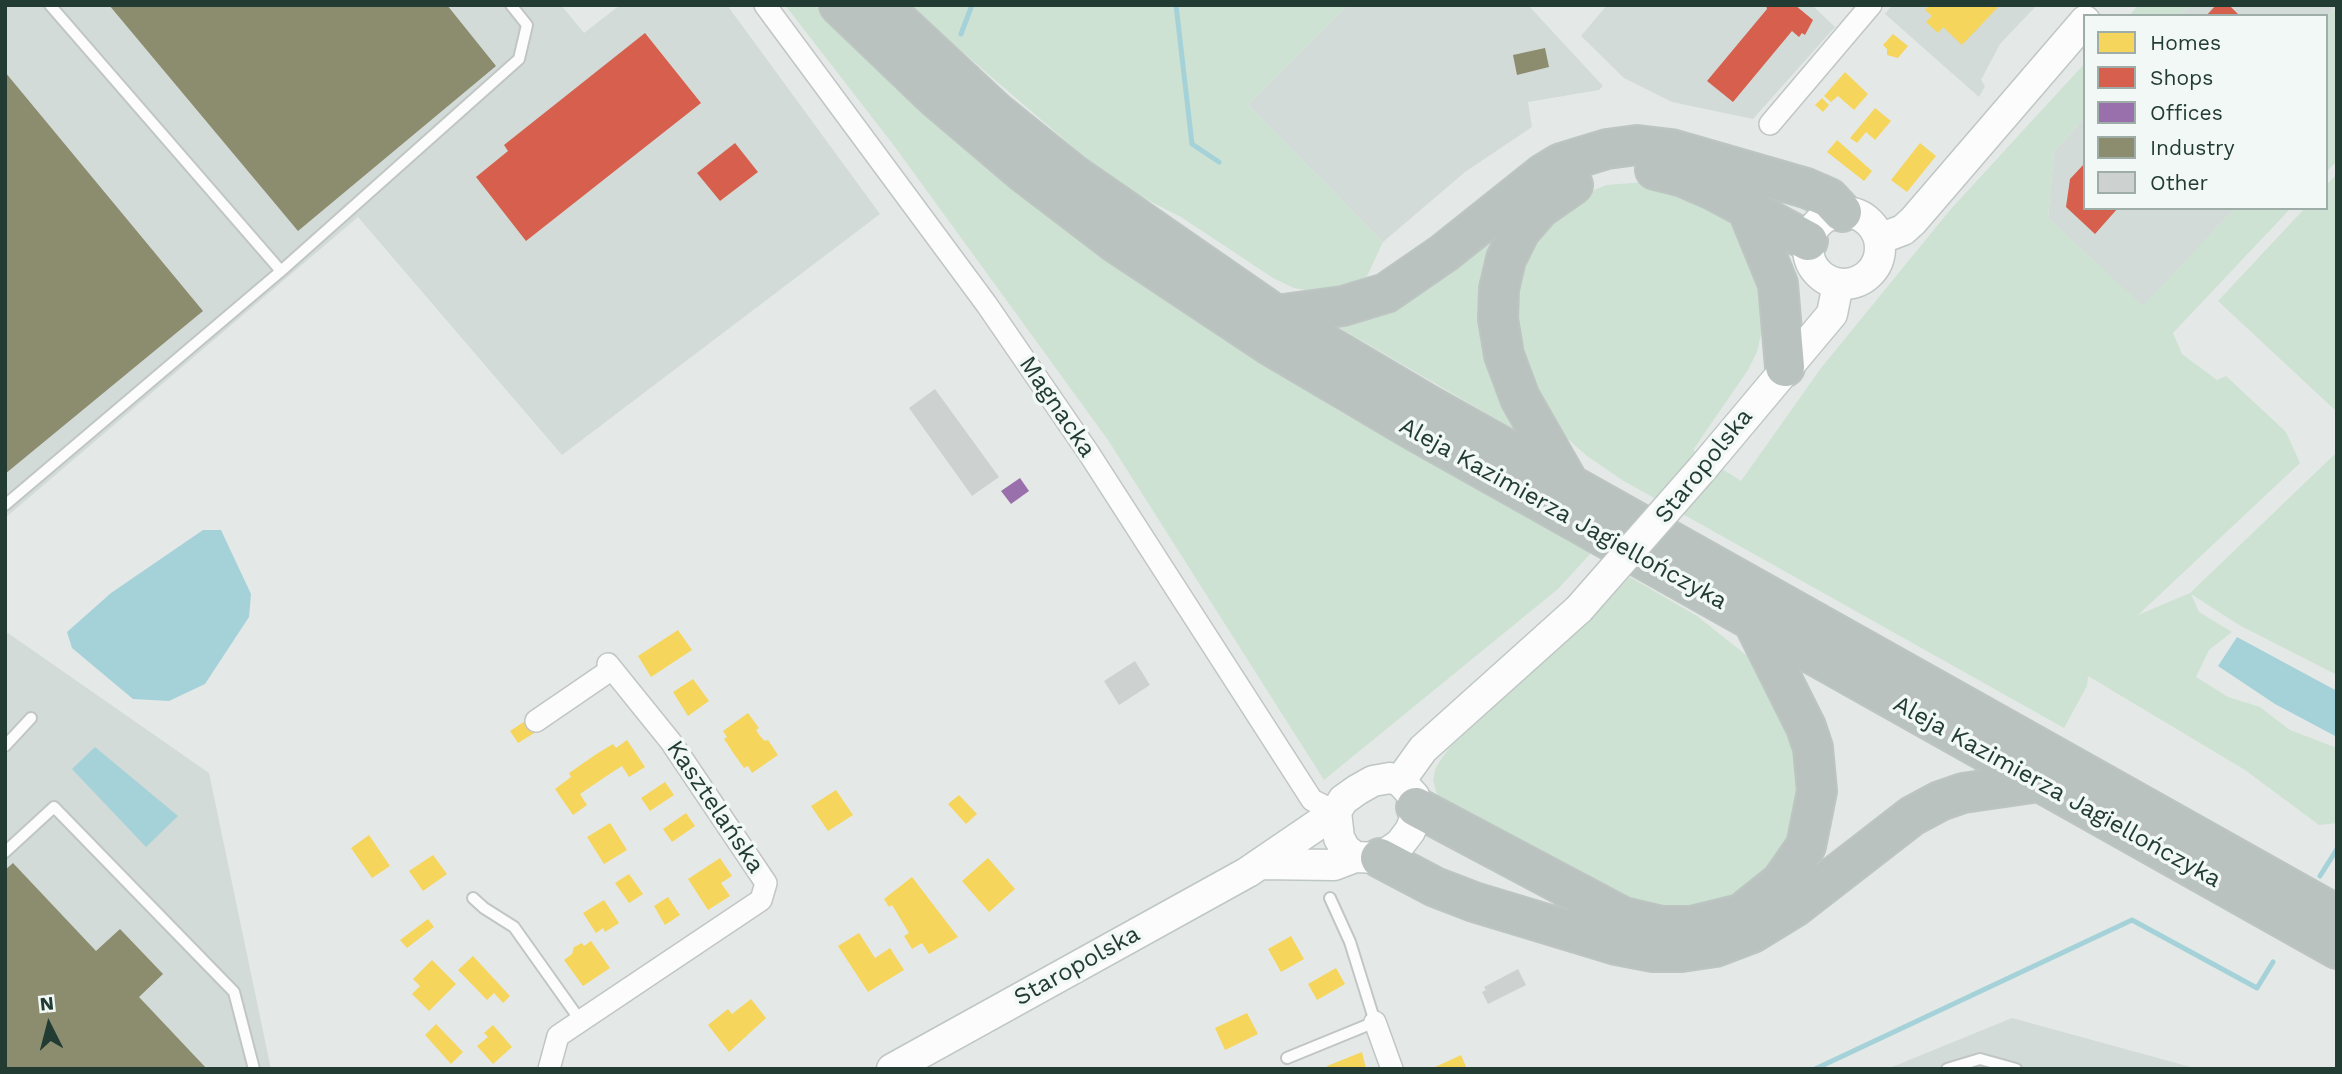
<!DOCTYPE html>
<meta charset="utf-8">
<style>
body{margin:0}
#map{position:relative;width:2342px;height:1074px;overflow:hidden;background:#e4e9e7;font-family:"Work Sans",sans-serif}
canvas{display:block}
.frame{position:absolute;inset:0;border:7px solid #223c34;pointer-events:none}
.legend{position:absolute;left:2083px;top:14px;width:245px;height:196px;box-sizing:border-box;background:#f2f8f5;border:2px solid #9fada8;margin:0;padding:9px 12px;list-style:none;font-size:21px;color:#223c34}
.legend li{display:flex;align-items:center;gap:14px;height:35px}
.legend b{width:35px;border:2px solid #9fada8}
.north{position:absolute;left:14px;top:990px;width:70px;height:70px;-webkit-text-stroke:5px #f2f8f5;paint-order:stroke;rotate:354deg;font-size:19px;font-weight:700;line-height:28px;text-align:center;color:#223c34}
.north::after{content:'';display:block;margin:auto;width:24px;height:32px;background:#223c34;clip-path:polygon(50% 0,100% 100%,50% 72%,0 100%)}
</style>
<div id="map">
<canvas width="2342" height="1074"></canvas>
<div class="frame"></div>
<ul class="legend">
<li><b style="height:19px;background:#f6d55c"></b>Homes</li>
<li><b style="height:19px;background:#d6604d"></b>Shops</li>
<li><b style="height:19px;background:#9970ab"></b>Offices</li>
<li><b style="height:19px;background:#8c8c6e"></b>Industry</li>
<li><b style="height:19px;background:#cdd2d0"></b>Other</li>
</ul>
<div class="north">N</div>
</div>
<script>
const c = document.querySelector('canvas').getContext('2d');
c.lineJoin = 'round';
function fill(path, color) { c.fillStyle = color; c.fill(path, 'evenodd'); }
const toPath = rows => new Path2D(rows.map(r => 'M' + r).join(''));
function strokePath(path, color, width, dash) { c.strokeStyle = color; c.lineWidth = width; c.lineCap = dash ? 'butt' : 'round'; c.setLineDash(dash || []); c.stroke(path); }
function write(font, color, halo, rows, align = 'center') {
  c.font = font + ' "Work Sans",sans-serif'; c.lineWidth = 7; c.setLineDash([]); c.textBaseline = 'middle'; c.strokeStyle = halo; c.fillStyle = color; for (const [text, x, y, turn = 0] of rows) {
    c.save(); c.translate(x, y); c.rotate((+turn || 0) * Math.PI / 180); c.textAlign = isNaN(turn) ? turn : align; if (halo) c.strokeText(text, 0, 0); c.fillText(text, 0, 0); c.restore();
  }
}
const built = toPath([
 [5,5,561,5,584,33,620,5,727,5,880,214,562,455,358,217,5,518],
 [1348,5,1528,5,1603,86,1599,90,1528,102,1532,127,1465,172,1383,242,1248,105],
 [1607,5,1812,5,1835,27,1753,119,1672,102,1624,78,1581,36],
 [1892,5,2037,5,2000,44,1981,80,1985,86,1979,97,1885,14],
 [2194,5,2299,6,2337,5,2326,18,2175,16],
 [2085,117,2085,208,2235,208,2143,307,2048,218,2054,152],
 [5,631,209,773,271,1069,5,1069],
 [2012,1018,2198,1069,1887,1069]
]);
const green = toPath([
 [785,5,814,5,1105,258,1341,412,1593,551,1558,589,1324,780,1108,440,895,147],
 [908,5,1348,5,1248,105,1383,242,1362,287,1317,292,1294,288,1273,278,1181,217,1128,190,1089,161],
 [2138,5,2194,5,2175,16,2129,16],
 [2337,6,2337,161,2326,172,2326,18],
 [2085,63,2085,117,2054,152,2048,218,2143,306,2235,208,2291,208,2173,333,2182,354,2217,380,2226,376,2286,432,2300,463,2138,615,2190,593,2337,452,2337,675,2239,625,2191,594,2199,612,2232,632,2209,650,2196,677,2228,697,2260,707,2290,730,2337,748,2337,823,2319,825,2245,770,2088,676,2087,686,2064,728,1622,480,1587,456,1559,431,1540,404,1517,347,1513,286,1540,227,1578,197,1606,185,1658,181,1739,224,1753,249,1763,305,1762,330,1757,352,1748,370,1693,450,1741,481,1821,368,1950,210],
 [2337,174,2337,412,2218,301,2305,208,2326,208,2326,185],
 [1531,198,1494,254,1532,440,1316,314],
 [1630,577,1697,616,1750,658,1788,708,1806,809,1760,889,1662,916,1438,798,1433,780,1436,767,1449,748,1580,628]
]);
const water = toPath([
 [203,530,221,530,251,594,249,617,205,684,169,701,133,699,72,648,67,632,111,593],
 [2237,637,2337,691,2337,737,2275,704,2218,666],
 [95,747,178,816,146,847,72,769]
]);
const homes = toPath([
 [1929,5,2000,5,1962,45,1943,27,1938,33,1926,22,1932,16,1925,10],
 [1893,34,1908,46,1898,58,1887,55,1887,49,1883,45],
 [1845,72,1868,94,1854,110,1838,96,1831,102,1824,96],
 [1822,98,1829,105,1823,112,1815,105],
 [1875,108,1891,121,1875,140,1866,132,1857,143,1850,138],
 [1837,140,1872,171,1864,181,1827,152],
 [1920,143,1936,156,1907,192,1891,180],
 [678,630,692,650,651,677,638,656],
 [693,679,709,701,688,716,673,692],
 [748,713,759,728,756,730,760,736,765,741,768,740,778,755,752,773,748,766,744,768,734,754,724,739,727,737,723,731],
 [528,719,536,732,518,743,510,731],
 [627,740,645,767,629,777,622,766,611,773,580,794,587,805,573,815,555,789,571,777,569,773,598,753,613,744,616,748],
 [665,782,674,795,650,811,641,798],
 [836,790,853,815,828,831,811,806],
 [959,795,977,814,966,824,948,804],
 [686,813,695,826,672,842,663,829],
 [610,823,627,850,604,864,587,837],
 [369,835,390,866,372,878,351,848],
 [433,855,447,874,423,891,409,871],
 [720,858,732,876,721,883,730,896,708,910,688,879],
 [988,858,1015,889,989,912,962,881],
 [629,874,643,894,629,903,615,883],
 [912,877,958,937,929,954,922,943,912,949,904,936,909,933,892,905,889,907,884,899],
 [668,897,680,915,665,925,654,906],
 [604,900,619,923,605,932,603,928,596,933,583,913],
 [428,919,434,927,407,948,400,940],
 [859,933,875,958,890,948,904,970,868,992,838,946],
 [1291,936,1304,959,1281,972,1268,949],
 [591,941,610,968,583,986,564,960,572,954,574,947,582,943,584,946],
 [473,956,510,996,503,1003,494,993,487,1000,458,970],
 [432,960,456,984,429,1011,412,994,420,986,413,979],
 [1336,968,1345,984,1317,1000,1308,984],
 [751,999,766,1018,729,1052,708,1025,728,1009,732,1014],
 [1247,1013,1258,1034,1225,1050,1215,1028],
 [436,1024,463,1052,451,1064,425,1035],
 [493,1025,512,1047,493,1064,477,1046,488,1037,484,1033],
 [1362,1052,1366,1069,1328,1069,1327,1066],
 [1461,1055,1467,1069,1431,1069]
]);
const shops = toPath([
 [1766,5,1795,5,1813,20,1805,35,1802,33,1799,37,1792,31,1733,102,1707,81,1767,9],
 [2216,5,2229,5,2240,16,2206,16],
 [645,33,701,103,526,241,476,177,508,151,504,145],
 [735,143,758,172,720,201,697,173],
 [2085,163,2085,208,2118,208,2095,234,2066,207,2070,179]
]);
const offices = toPath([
 [1020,478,1029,491,1011,504,1001,491]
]);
const industry = toPath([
 [109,5,447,5,496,66,298,231],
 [1545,48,1549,67,1517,75,1513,55],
 [5,72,203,311,5,474],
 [13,863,96,951,120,929,163,974,139,997,207,1069,5,1069,5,870]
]);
const stream = toPath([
 [1176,5,1192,144,1219,162],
 [961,34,972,5],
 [2320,876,2337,849],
 [1815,1069,2132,920,2257,988,2273,962]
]);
const building = toPath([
 [935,389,999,477,972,496,909,408],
 [1135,661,1150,685,1119,705,1104,681],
 [1518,969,1526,985,1488,1004,1482,992,1486,990,1484,987]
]);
const lane = toPath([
 [50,5,281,271],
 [5,505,281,271,519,59,527,25,511,5],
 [5,746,31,718],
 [5,852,54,807,234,992,254,1069],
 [473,898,484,908,514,927,580,1020],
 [1287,1058,1375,1022,1350,942,1330,898],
 [1947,1069,1980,1059,2016,1069]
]);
const street = toPath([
 [765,5,987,305,1088,452,1312,800,1336,812],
 [1770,124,1871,5],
 [536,721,612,669],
 [1375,1022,1392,1069],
 [549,1069,558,1036,761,900,766,883,671,742,608,664]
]);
const secondary = toPath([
 '1808 248a36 36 0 1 1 72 0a36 36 0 1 1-72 0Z',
 [1879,239,1903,230,1913,221,2085,21],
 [1702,469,1832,314,1838,284],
 [1390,778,1400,781,1414,796,1415,819,1410,831,1400,844,1380,858,1355,857,1345,849,1339,838,1336,812,1343,800,1357,790,1373,781,1390,778],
 [1400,781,1423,749,1579,609],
 [1261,864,1334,865,1355,857],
 [892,1069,1248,872,1336,812]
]);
const highway = toPath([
 [839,5,936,98,1023,172,1116,243,1271,346,1415,431,2337,949],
 [881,5,996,112,1074,175,1276,315,1430,406,2337,915],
 [1655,170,1683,177,1713,190,1808,241],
 [1747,208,1778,284,1785,367],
 [1276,315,1343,306,1386,293,1444,253,1543,174,1561,163,1607,149,1637,145,1671,149,1806,188,1829,198,1842,212],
 [1568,482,1520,398,1504,355,1498,319,1499,289,1506,259,1520,231,1540,208,1573,185],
 [1416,807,1623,917,1661,926,1692,926,1741,914,1781,882,1806,846,1817,791,1813,748,1806,727,1753,621],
 [1380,858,1435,887,1474,902,1616,945,1652,952,1681,952,1715,947,1752,933,1796,906,1912,816,1940,801,1963,793,2039,782]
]);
const secondaryBridge = toPath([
 [1579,609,1702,469]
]);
const streetNames = [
 ["Magnacka",1057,407,56],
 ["Staropolska",1704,466,-51],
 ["Aleja Kazimierza Jagiellończyka",1563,514,29],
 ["Aleja Kazimierza Jagiellończyka",2057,792,29],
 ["Kasztelańska",715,807,56],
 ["Staropolska",1077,966,-29]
];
fill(built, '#d2dbd7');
fill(green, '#cde2d3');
fill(water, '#a5d2d8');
fill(homes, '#f6d55c');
fill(shops, '#d6604d');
fill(offices, '#9970ab');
fill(industry, '#8c8c6e');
strokePath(stream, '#a5d2d8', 5);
fill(building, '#cdd2d0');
strokePath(lane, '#c1c6c4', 14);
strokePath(street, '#c1c6c4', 24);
strokePath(secondary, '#bfc7c4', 33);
strokePath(highway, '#bdc5c2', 42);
strokePath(lane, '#fbfcfb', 10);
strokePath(street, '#fbfcfb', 21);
strokePath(secondary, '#fbfcfb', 30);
strokePath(highway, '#bac2c0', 38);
strokePath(secondaryBridge, '#bfc7c4', 33, []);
strokePath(secondaryBridge, '#fbfcfb', 30);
write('24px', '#223c34', '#f2f8f5', streetNames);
</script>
